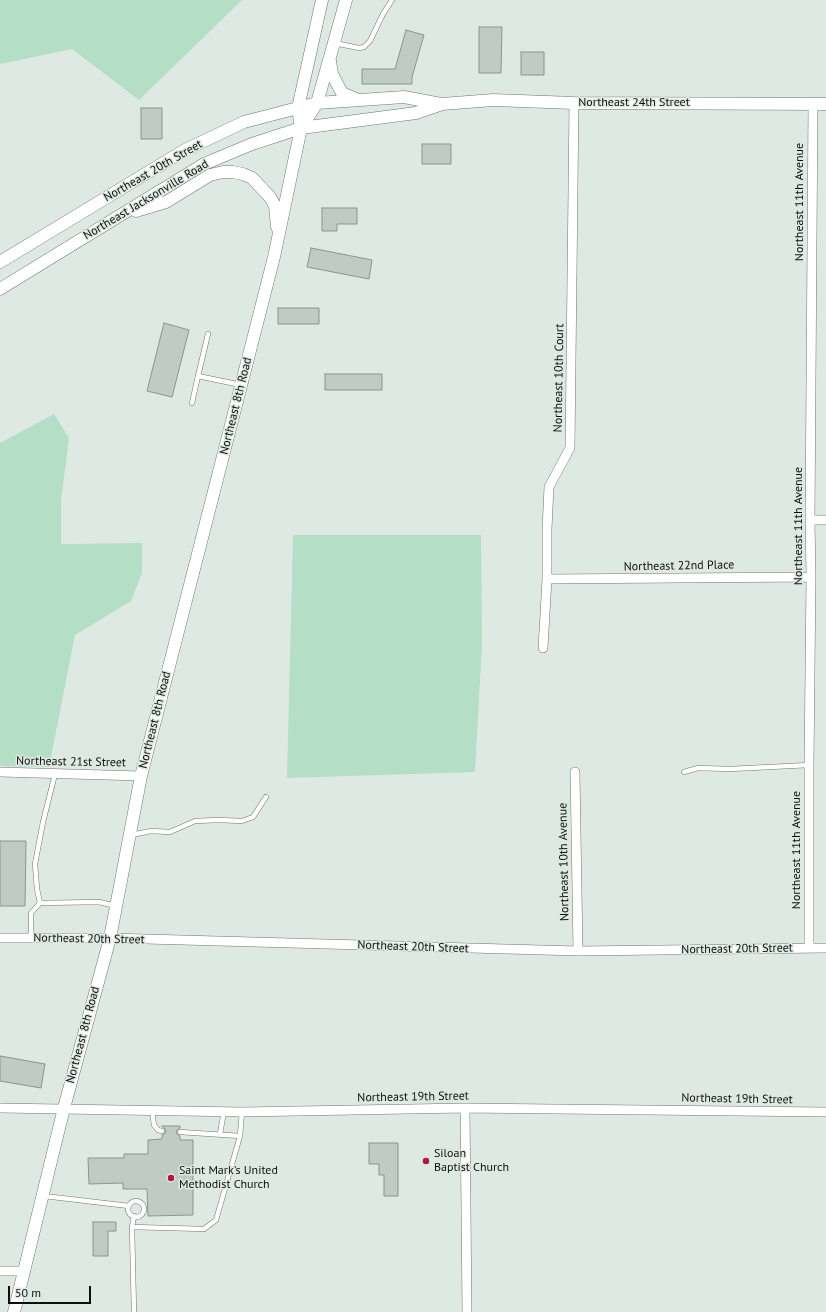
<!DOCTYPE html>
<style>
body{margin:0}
#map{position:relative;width:826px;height:1312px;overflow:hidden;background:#dfe9e3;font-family:"PT Sans",sans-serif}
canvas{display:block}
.scale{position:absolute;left:8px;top:1286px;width:83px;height:18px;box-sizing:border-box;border:2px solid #0d100e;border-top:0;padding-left:5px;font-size:12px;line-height:14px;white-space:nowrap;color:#0d100e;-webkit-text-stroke:3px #dfe9e3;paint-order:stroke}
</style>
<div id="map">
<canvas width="826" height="1312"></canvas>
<div class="scale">50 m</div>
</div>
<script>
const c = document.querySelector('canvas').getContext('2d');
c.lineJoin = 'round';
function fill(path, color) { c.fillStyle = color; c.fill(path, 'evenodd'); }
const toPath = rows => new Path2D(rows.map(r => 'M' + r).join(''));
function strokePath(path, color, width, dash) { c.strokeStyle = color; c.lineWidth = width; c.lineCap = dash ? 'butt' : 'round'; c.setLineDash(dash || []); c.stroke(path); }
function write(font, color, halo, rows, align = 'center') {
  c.font = font + ' "PT Sans",sans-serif'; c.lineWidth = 3; c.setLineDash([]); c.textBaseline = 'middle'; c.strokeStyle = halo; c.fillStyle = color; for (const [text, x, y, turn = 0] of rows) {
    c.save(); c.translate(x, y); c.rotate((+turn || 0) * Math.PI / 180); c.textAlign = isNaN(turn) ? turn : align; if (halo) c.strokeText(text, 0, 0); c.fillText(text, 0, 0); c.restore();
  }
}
const green = toPath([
 [0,0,242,0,139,100,72,49,0,64],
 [54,414,69,438,61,501,61,544,142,543,142,573,131,601,75,635,49,767,0,766,0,443],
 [293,535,481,535,482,645,475,772,287,778]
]);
const building = toPath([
 [479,27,502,27,501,73,479,73,479,27],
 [406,30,424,35,412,77,412,84,362,84,362,69,395,69,406,30],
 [521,52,544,52,544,75,521,75,521,52],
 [141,108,162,108,162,139,141,139,141,108],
 [422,144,451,144,451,164,422,164,422,144],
 [322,208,357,208,357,224,337,224,337,231,322,231,322,208],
 [311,248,372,260,369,279,307,267,311,248],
 [278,308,319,308,319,324,278,324,278,308],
 [164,323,189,330,172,397,147,391,164,323],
 [325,374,382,374,382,390,325,390,325,374],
 [0,841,26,841,25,906,0,906,0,841],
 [0,1056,45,1064,41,1088,0,1081,0,1056],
 [162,1126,180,1126,180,1128,177,1130,176,1132,178,1135,180,1136,180,1140,193,1140,193,1215,148,1216,147,1189,123,1189,123,1183,89,1184,88,1158,124,1158,124,1154,148,1154,148,1140,162,1139,162,1135,164,1134,166,1132,165,1129,162,1126],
 [369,1143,398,1143,398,1196,384,1196,384,1175,379,1175,379,1164,369,1164,369,1143],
 [93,1222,116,1222,116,1231,108,1231,108,1256,93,1256,93,1222]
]);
const lane = toPath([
 [334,43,359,48,364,47,370,41,383,14,392,0],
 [208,334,198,376,241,385],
 [192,403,198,376],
 [684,772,698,768,730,769,809,765],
 [131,835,151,831,170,832,195,821,219,820,242,821,253,817,266,797],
 [40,903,37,889,35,864,43,822,55,774],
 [31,938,31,913,40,903,99,902,116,906],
 [152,1110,154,1125,158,1130,162,1131],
 [180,1132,240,1136],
 [220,1134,224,1111],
 [44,1196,129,1206],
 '128 1209a8 8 0 1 1 16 0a8 8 0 1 1-16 0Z',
 [134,1216,132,1227,134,1312],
 [132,1227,204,1229,216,1220,240,1136,242,1112]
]);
const street = toPath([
 [810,520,826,520],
 [547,579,811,577],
 [543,648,547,579,547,529,549,487,570,448,574,103],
 [0,772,141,776],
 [575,772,578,951],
 [0,938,110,938,578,951,826,948],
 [809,948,809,765,811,577,810,520,813,104],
 [0,1108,242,1112,465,1108,826,1112],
 [465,1108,467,1312],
 [0,1271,24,1271]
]);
const secondary = toPath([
 [330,61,332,74,342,93,356,99],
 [301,128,317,103,346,0],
 [136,211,166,202,210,175,223,172,233,172,243,174,252,178,270,197,275,206,277,227],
 [0,262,185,150,244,122,317,103,404,97,441,104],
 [0,289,204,164,252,144,301,128,416,113,442,104,493,100,574,103,826,104],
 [14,1312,64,1108,110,938,141,776,274,257,301,128,298,108,322,0]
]);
const markers = [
 [426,1161,4,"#ae1a3d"],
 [171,1178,4,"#ae1a3d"]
];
const streetNames = [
 ["Northeast 24th Street",634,103],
 ["Northeast 20th Street",153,171,-30],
 ["Northeast Jacksonville Road",146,200,-31],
 ["Northeast 11th Avenue",800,202,-90],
 ["Northeast 10th Court",559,378,-89],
 ["Northeast 8th Road",236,406,-76],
 ["Northeast 11th Avenue",799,526,-90],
 ["Northeast 22nd Place",679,566,-1],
 ["Northeast 8th Road",155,720,-76],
 ["Northeast 21st Street",71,762,1],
 ["Northeast 11th Avenue",797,850,-90],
 ["Northeast 10th Avenue",564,862,-91],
 ["Northeast 20th Street",89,939,1],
 ["Northeast 20th Street",413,947,2],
 ["Northeast 20th Street",737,949,-1],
 ["Northeast 8th Road",83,1035,-75],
 ["Northeast 19th Street",413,1097,-1],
 ["Northeast 19th Street",737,1099,1]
];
const poiNames = [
 ["Siloan",434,1154],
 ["Baptist Church",434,1168],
 ["Saint Mark's United",179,1171],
 ["Methodist Church",179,1185]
];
fill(green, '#b5dec7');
fill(building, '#c1cbc5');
strokePath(building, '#8b958f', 1);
strokePath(lane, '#6d7671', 5.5);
strokePath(street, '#6d7671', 10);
strokePath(secondary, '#6d7671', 13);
strokePath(lane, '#fff', 4.5);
strokePath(street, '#fff', 9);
strokePath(secondary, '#fff', 12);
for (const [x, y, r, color] of markers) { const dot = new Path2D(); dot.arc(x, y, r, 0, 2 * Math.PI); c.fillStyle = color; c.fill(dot); strokePath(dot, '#dfe9e3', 1.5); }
write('12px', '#0d100e', '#dfe9e3', streetNames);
write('12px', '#0d100e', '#dfe9e3', poiNames, 'left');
</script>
